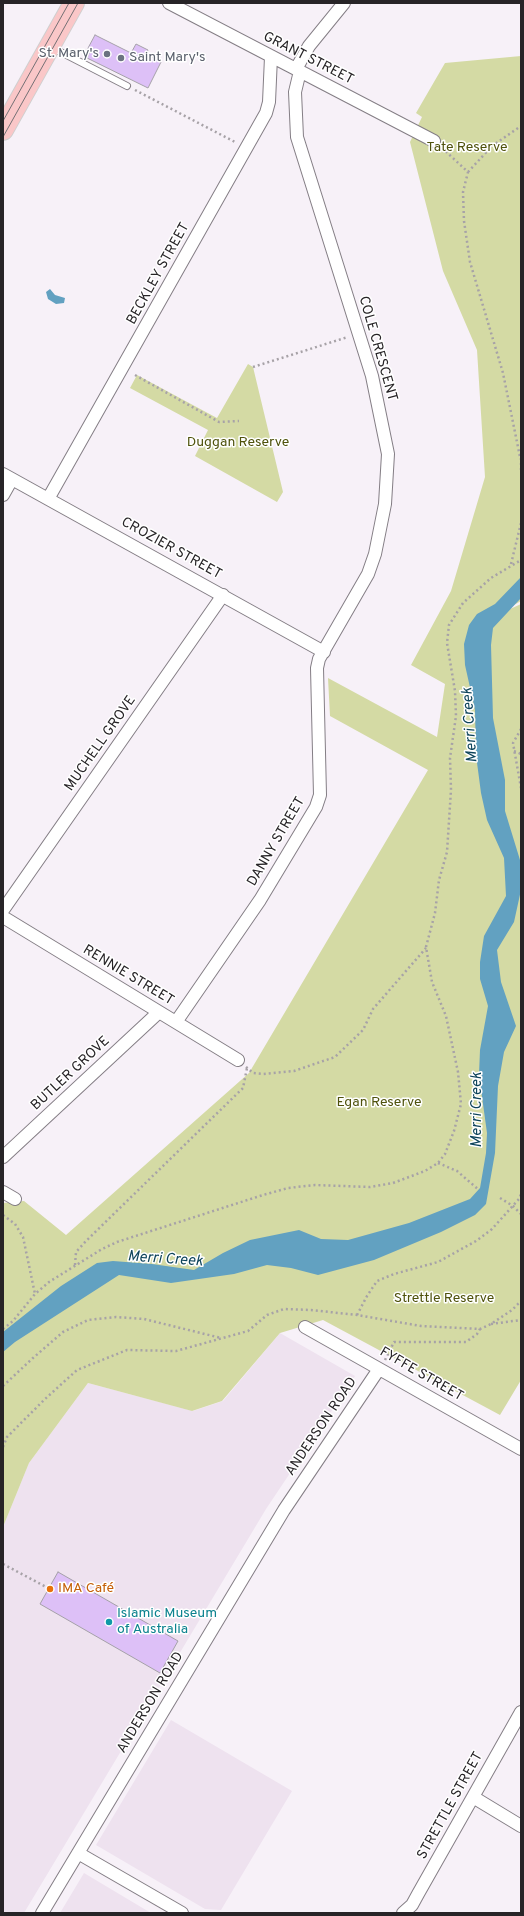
<!DOCTYPE html>
<meta charset="utf-8">
<style>
body{margin:0}
#map{position:relative;width:524px;height:1916px;overflow:hidden;background:#f7f1f8;font-family:Overpass,sans-serif}
canvas{display:block}
.frame{position:absolute;inset:0;border:4px solid #272427;pointer-events:none}
</style>
<div id="map">
<canvas width="524" height="1916"></canvas>
<div class="frame"></div>
</div>
<script>
const c = document.querySelector('canvas').getContext('2d');
c.lineJoin = 'round';
function fill(path, color) { c.fillStyle = color; c.fill(path, 'evenodd'); }
const toPath = rows => new Path2D(rows.map(r => 'M' + r).join(''));
function strokePath(path, color, width, dash) { c.strokeStyle = color; c.lineWidth = width; c.lineCap = dash ? 'butt' : 'round'; c.setLineDash(dash || []); c.stroke(path); }
function write(font, color, halo, rows, align = 'center') {
  c.font = font + ' Overpass,sans-serif'; c.lineWidth = 3; c.setLineDash([]); c.textBaseline = 'middle'; c.strokeStyle = halo; c.fillStyle = color; for (const [text, x, y, turn = 0] of rows) {
    c.save(); c.translate(x, y); c.rotate((+turn || 0) * Math.PI / 180); c.textAlign = isNaN(turn) ? turn : align; if (halo) c.strokeText(text, 0, 0); c.fillText(text, 0, 0); c.restore();
  }
}
const built = toPath([
 [280,1333,355,1376,266,1509,24,1913,3,1913,3,1527,29,1463,88,1383,193,1411,223,1401],
 [171,1720,292,1791,221,1910,205,1909,96,1845],
 [84,1873,151,1913,60,1913]
]);
const green = toPath([
 [521,56,521,601,495,616,521,604,521,1380,500,1415,323,1320,280,1333,222,1401,192,1411,88,1383,29,1463,3,1527,3,1203,24,1201,66,1235,249,1073,428,770,330,716,328,678,437,737,445,684,411,665,451,591,485,477,477,350,443,271,410,142,422,117,416,113,445,63],
 [248,364,253,367,283,492,277,502,195,456,208,430,130,388,137,375,217,418]
]);
const water = toPath([
 [50,289,55,295,65,298,64,303,56,304,48,299,46,292],
 [521,577,521,598,493,628,491,645,493,718,505,780,505,811,520,860,521,890,514,922,497,950,501,982,516,1026,504,1052,498,1086,495,1153,486,1204,475,1215,441,1232,374,1260,318,1275,291,1268,267,1265,234,1274,171,1283,119,1275,15,1342,3,1352,3,1332,61,1286,97,1263,113,1261,152,1264,194,1270,223,1253,250,1240,299,1230,321,1239,348,1240,409,1223,470,1199,480,1188,486,1153,487,1133,479,1075,480,1050,488,1006,480,979,480,962,484,936,506,896,504,858,487,820,481,793,476,755,475,710,465,665,464,644,469,625,477,614,495,604]
]);
const building = toPath([
 [95,35,131,53,136,44,148,50,146,54,161,62,148,88,87,58,90,51,87,50,95,35],
 [58,1572,178,1641,160,1673,40,1604,58,1572]
]);
const path = toPath([
 [135,90,235,142],
 [442,148,468,172,463,192,464,221,470,262,503,373,520,457],
 [468,172,492,146,521,126],
 [253,367,348,337],
 [135,375,219,422,239,421],
 [521,453,521,473],
 [511,564,521,523],
 [521,729,513,743,521,788],
 [514,751,521,754],
 [246,1067,253,1073,263,1074,294,1071,335,1057,363,1030,373,1009,426,948],
 [438,1163,457,1171,479,1190],
 [500,1198,513,1206,521,1214],
 [3,1215,15,1224,23,1237,35,1294],
 [75,1265,76,1252,86,1241,243,1088,247,1068],
 [357,1315,367,1296,377,1281,394,1274,438,1262,476,1241,492,1229,519,1199,521,1194],
 [491,1324,521,1320],
 [3,1329,13,1321,35,1294,49,1282,102,1249,117,1242,263,1195,288,1188,315,1185,370,1187,393,1183,425,1171,438,1163,445,1154,454,1131,461,1104,458,1072,446,1016,432,982,426,947,435,913,439,880,447,852,451,790,450,758,456,716,455,691,447,643,449,625,463,603,491,578,521,560],
 [385,1360,394,1342,466,1342,477,1334,480,1329],
 [3,1386,33,1358,63,1332,88,1320,116,1317,144,1319,221,1338],
 [3,1447,7,1437,45,1399,77,1370,127,1350,176,1351,248,1331,267,1315,284,1309,311,1310,357,1315,421,1326,480,1329,491,1324,512,1310,521,1301],
 [3,1564,48,1588]
]);
const lane = toPath([
 [51,47,127,86]
]);
const street = toPath([
 [169,3,434,141],
 [296,69,309,46,344,3],
 [3,474,324,652],
 [3,495,12,479],
 [48,499,266,113,269,102,271,57],
 [3,910,223,595],
 [3,917,238,1060],
 [176,1022,260,900,316,807,320,795,317,668,319,659,368,574,375,554,385,504,388,454,372,376,297,137,295,92,300,71],
 [3,1157,159,1012],
 [3,1192,15,1199],
 [305,1327,521,1449],
 [473,1797,521,1826],
 [78,1853,182,1913],
 [42,1913,284,1510,379,1369],
 [403,1913,412,1905,418,1894,521,1712]
]);
const primary = toPath([
 [3,130,74,3]
]);
const tram = toPath([
 [3,121,69,3],
 [3,137,78,3]
]);
const markers = [
 [107,54,4,"#6b7280"],
 [121,58,4,"#6b7280"],
 [50,1589,4,"#e8710a"],
 [109,1622,4,"#0f9aa8"]
];
const worshipNames = [
 ["St. Mary's",99,54],
 ["Saint Mary's",129,58,"left"]
];
const streetNames = [
 ["GRANT STREET",308,59,27],
 ["BECKLEY STREET",159,274,-61],
 ["COLE CRESCENT",377,349,74],
 ["CROZIER STREET",171,549,29],
 ["MUCHELL GROVE",101,744,-55],
 ["DANNY STREET",277,842,-60],
 ["RENNIE STREET",128,976,31],
 ["BUTLER GROVE",71,1074,-43],
 ["FYFFE STREET",421,1375,30],
 ["ANDERSON ROAD",322,1427,-56],
 ["ANDERSON ROAD",151,1703,-59],
 ["STRETTLE STREET",451,1806,-61]
];
const parkNames = [
 ["Tate Reserve",467,148],
 ["Duggan Reserve",238,443],
 ["Egan Reserve",379,1103],
 ["Strettle Reserve",444,1299]
];
const foodNames = [
 ["IMA Café",58,1589]
];
const cultureNames = [
 ["Islamic Museum",117,1614],
 ["of Australia",117,1630]
];
const waterNames = [
 ["Merri Creek",471,725,-94],
 ["Merri Creek",478,1110,-90],
 ["Merri Creek",165,1260,4]
];
fill(built, '#eee2ef');
fill(green, '#d4daa4');
fill(water, '#62a1c1');
fill(building, '#ddc0f7');
strokePath(building, '#a5a1a9', 1);
strokePath(lane, '#847e85', 8);
strokePath(street, '#847e85', 14);
strokePath(primary, '#cfcfcf', 22);
strokePath(path, '#a7a2a7', 2.5, [2, 3]);
strokePath(lane, '#fff', 6);
strokePath(street, '#fff', 12);
strokePath(primary, '#fac7c8', 20);
strokePath(tram, '#747074', 1);
for (const [x, y, r, color] of markers) { const dot = new Path2D(); dot.arc(x, y, r, 0, 2 * Math.PI); c.fillStyle = color; c.fill(dot); strokePath(dot, '#fff', 1.5); }
write('14px', '#5b616d', '#fff', worshipNames, 'right');
write('14px', '#272427', '#fff', streetNames);
write('14px', '#4f520c', '#fff', parkNames);
write('14px', '#c56008', '#fff', foodNames, 'left');
write('14px', '#0d838f', '#fff', cultureNames, 'left');
write('italic 15px', '#0e445b', '#fff', waterNames);
</script>
